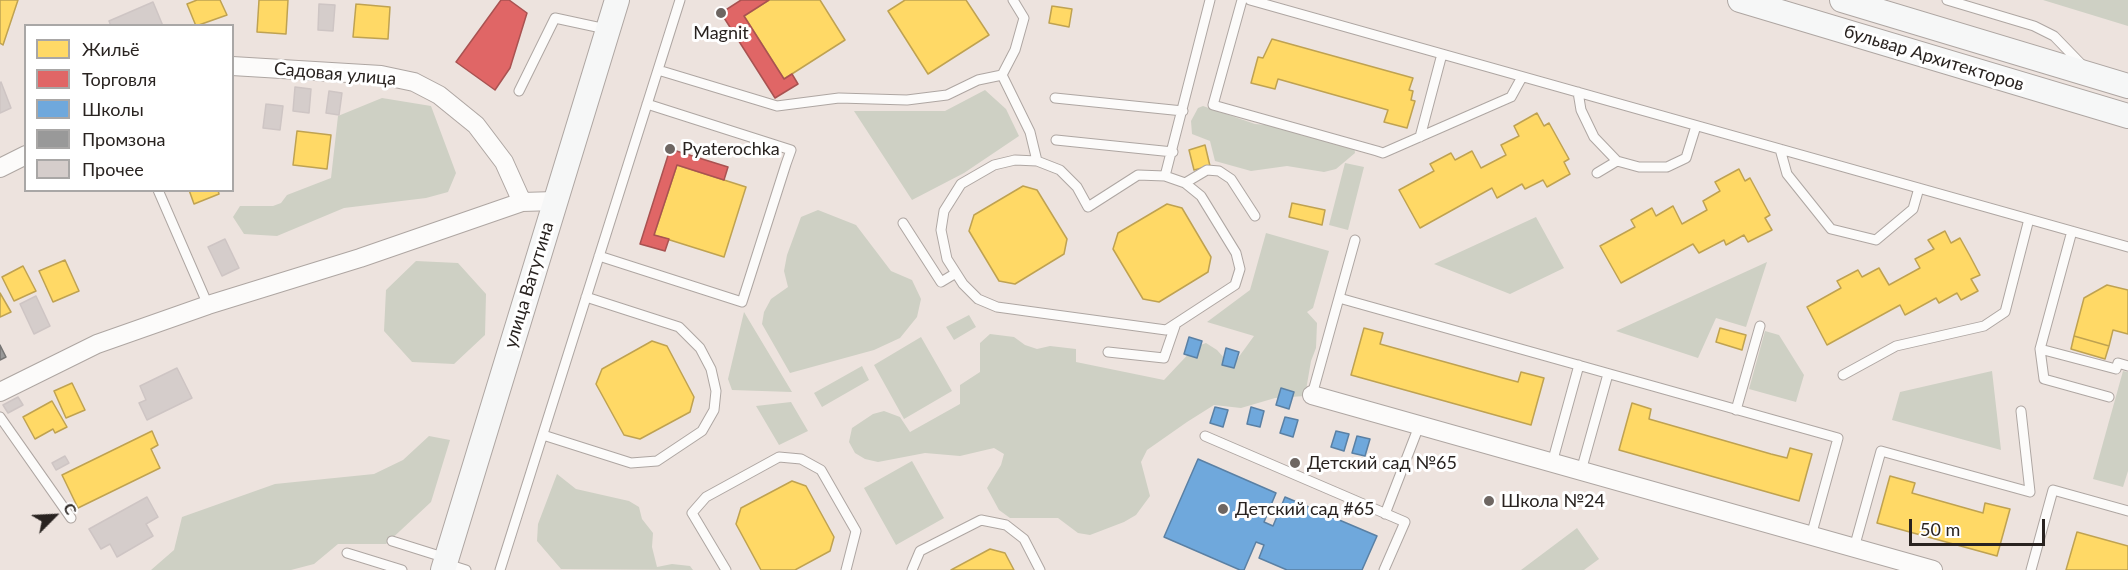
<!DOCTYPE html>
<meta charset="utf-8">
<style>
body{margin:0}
#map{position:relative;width:2128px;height:570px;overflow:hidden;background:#ede3de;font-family:Lato,sans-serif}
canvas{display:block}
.legend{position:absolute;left:24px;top:24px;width:210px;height:168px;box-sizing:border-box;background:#fff;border:2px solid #a9a7a6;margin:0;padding:8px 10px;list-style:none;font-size:18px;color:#292320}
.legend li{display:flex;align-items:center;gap:12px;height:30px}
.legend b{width:30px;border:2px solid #a9a7a6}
.north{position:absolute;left:24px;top:486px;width:60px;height:60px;-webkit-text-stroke:4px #fff;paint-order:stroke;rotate:66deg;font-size:16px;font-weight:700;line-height:24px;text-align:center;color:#292320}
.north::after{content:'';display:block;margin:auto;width:21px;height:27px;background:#292320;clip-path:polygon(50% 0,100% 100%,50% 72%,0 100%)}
.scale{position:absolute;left:1909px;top:519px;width:136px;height:27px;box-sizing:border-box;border:3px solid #292320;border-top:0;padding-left:8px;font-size:18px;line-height:21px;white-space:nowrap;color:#292320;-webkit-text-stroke:4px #fff;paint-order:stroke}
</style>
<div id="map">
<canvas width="2128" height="570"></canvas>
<ul class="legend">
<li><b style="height:16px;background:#ffd966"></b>Жильё</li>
<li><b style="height:16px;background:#e06666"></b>Торговля</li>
<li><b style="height:16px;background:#6fa8dc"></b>Школы</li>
<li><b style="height:16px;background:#999"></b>Промзона</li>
<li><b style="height:16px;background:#d5cdcb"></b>Прочее</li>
</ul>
<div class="north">С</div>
<div class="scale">50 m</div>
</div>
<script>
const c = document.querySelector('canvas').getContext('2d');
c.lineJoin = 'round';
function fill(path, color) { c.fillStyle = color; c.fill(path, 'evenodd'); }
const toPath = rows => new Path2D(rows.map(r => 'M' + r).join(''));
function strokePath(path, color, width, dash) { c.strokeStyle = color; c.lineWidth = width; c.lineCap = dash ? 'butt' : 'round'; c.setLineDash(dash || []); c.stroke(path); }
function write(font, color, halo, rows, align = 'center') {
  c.font = font + ' Lato,sans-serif'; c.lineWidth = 6; c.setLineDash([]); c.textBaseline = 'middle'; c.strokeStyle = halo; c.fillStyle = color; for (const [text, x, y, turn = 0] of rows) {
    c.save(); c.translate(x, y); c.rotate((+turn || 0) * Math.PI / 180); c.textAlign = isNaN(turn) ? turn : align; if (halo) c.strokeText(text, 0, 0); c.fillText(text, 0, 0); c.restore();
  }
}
const green = toPath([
 [2043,0,2128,0,2128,26],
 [985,90,1006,109,1019,136,964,173,912,200,854,111,945,111],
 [382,98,431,106,456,173,448,192,426,198,344,208,277,236,244,234,233,217,240,206,273,206,281,203,287,195,331,178,338,116],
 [1203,106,1255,124,1279,126,1354,146,1355,153,1336,169,1324,172,1287,166,1251,171,1215,161,1210,141,1192,134,1191,121,1198,108],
 [1345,163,1364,167,1348,230,1329,225],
 [818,210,856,225,891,271,912,280,921,299,917,317,900,338,874,350,790,373,762,324,764,312,771,299,788,287,784,271,787,255,801,217],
 [1536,217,1564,268,1510,294,1434,264],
 [1266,233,1329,251,1313,308,1307,312,1317,323,1316,348,1311,361,1305,396,1275,398,1241,408,1214,405,1187,422,1147,450,1141,462,1150,496,1136,515,1124,522,1090,535,1078,533,1058,518,1010,518,999,510,987,488,1001,465,1004,454,994,448,960,456,925,453,878,462,865,459,855,453,849,442,852,428,873,414,884,411,900,417,910,432,960,404,960,385,980,372,980,343,990,334,1014,337,1025,345,1037,349,1050,346,1076,349,1076,362,1164,380,1195,347,1206,343,1217,350,1225,359,1238,358,1254,336,1207,322,1250,290],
 [416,261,458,263,486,294,485,335,454,364,412,362,384,331,386,290],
 [1767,262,1746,327,1716,318,1698,358,1616,331],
 [744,312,792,392,732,390,728,379],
 [969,315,976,327,954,340,946,327],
 [1765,331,1779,335,1804,375,1796,402,1749,389],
 [921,337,952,391,904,419,874,365],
 [862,366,869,380,822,407,814,393],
 [1992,371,2001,450,1892,420,1900,392],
 [2123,371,2128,372,2128,471,2123,487,2093,479],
 [791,402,808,431,779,445,756,406],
 [429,436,450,440,431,502,386,544,338,544,314,564,291,570,151,570,174,550,182,517,275,484,374,474,403,460],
 [912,461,944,518,896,545,864,488],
 [557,474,576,489,629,501,639,507,642,519,653,533,652,547,657,567,672,564,690,566,693,570,561,569,537,541,538,524],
 [1577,528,1599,559,1584,570,1521,570]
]);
const homes = toPath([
 [0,0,18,0,3,45,0,43,0,0],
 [197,0,220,0,227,15,196,26,187,4,197,0],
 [259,0,288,0,286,34,257,32,259,0],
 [769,0,820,0,845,40,784,79,744,16,769,0],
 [905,0,966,0,989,35,928,74,888,11,905,0],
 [356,4,390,7,388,39,353,37,356,4],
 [1052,6,1072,9,1069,27,1049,23,1052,6],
 [1272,39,1413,78,1409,90,1413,91,1411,100,1415,101,1407,128,1384,122,1388,110,1278,79,1275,89,1251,83,1258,57,1263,58,1272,39],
 [1537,113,1544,126,1549,123,1569,159,1564,162,1570,174,1547,187,1543,180,1525,189,1522,184,1497,198,1492,188,1420,228,1399,190,1434,171,1430,164,1451,153,1455,160,1472,151,1481,168,1506,155,1501,145,1519,136,1514,126,1537,113],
 [297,131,331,135,327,169,293,165,297,131],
 [1205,145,1210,166,1194,170,1189,150,1205,145],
 [677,165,746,187,724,257,654,235,677,165],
 [1739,169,1745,181,1750,178,1770,215,1765,218,1772,230,1748,242,1744,235,1726,245,1724,240,1699,253,1693,244,1621,283,1600,246,1635,227,1631,220,1652,208,1656,216,1673,206,1682,224,1707,210,1703,201,1720,191,1715,182,1739,169],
 [1023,186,1037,190,1067,239,1064,254,1015,284,999,281,969,231,974,215,1023,186],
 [189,190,218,190,219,194,194,204,189,190],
 [1292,203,1325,210,1322,225,1289,217,1292,203],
 [1167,204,1182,208,1211,257,1208,272,1159,302,1143,299,1113,249,1118,233,1167,204],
 [1945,231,1951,243,1960,238,1970,256,1980,275,1971,279,1978,291,1961,300,1957,293,1939,303,1936,298,1905,315,1900,305,1827,345,1807,307,1841,288,1837,281,1858,270,1862,277,1879,268,1889,285,1920,268,1915,259,1934,249,1928,240,1945,231],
 [65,260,79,291,53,302,39,271,65,260],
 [23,266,36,291,14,301,2,277,23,266],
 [2107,285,2128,290,2128,334,2113,330,2109,346,2074,336,2084,298,2107,285],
 [0,293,11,312,0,317,0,293],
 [1364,328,1383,333,1380,344,1503,378,1518,382,1521,372,1544,378,1531,425,1351,375,1364,328],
 [1720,328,1746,335,1742,350,1716,342,1720,328],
 [2074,336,2109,346,2105,359,2071,349,2074,336],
 [652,341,667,346,694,397,690,412,640,439,624,435,596,384,602,369,652,341],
 [72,383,85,410,66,418,54,391,72,383],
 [52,401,67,427,55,433,53,429,35,439,23,417,52,401],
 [1632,403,1651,409,1649,419,1771,454,1787,458,1790,448,1812,454,1799,501,1619,450,1632,403],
 [152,431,158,445,151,449,160,468,78,508,62,475,152,431],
 [1890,476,1915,483,1912,493,1983,513,1985,503,2010,509,1997,556,1877,523,1890,476],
 [792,481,806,486,834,537,830,551,795,570,761,570,736,524,741,508,792,481],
 [2077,532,2128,546,2128,570,2066,570,2077,532],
 [990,549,1005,553,1014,570,951,570,990,549]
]);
const shops = toPath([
 [501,0,509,0,527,13,510,68,495,90,456,62,501,0],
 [741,0,769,0,744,16,784,79,792,74,798,84,775,98,721,13,741,0],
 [670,149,728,167,724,180,677,165,654,235,669,239,665,251,640,244,670,149]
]);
const schools = toPath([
 [1189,337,1202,341,1197,358,1184,354,1189,337],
 [1226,348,1239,352,1234,368,1222,365,1226,348],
 [1281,388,1294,392,1289,409,1276,405,1281,388],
 [1215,407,1228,410,1223,427,1210,423,1215,407],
 [1251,407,1264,411,1260,427,1247,424,1251,407],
 [1285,417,1298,420,1293,437,1280,433,1285,417],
 [1336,431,1349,434,1344,451,1331,447,1336,431],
 [1357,436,1370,439,1365,456,1352,453,1357,436],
 [1198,459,1276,493,1264,522,1273,526,1285,497,1377,536,1362,570,1287,570,1259,558,1264,545,1256,542,1244,570,1240,570,1164,537,1198,459]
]);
const industry = toPath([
 [0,345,6,357,0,360,0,345]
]);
const building = toPath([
 [153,2,163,26,111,26,109,21,153,2],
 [319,4,335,5,333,31,318,30,319,4],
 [1,82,11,108,0,113,0,83,1,82],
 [295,87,311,89,309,113,293,111,295,87],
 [329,91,342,93,339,115,326,113,329,91],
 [266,104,283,106,280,130,263,128,266,104],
 [225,239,239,268,222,276,208,247,225,239],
 [36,296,50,326,34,334,20,304,36,296],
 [177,368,192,398,147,420,139,403,146,400,140,386,177,368],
 [18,397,23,405,8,413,3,405,18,397],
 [65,456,69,463,56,470,52,463,65,456],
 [147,497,158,517,146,524,153,536,117,557,110,544,101,549,89,529,147,497]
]);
const service = toPath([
 [1013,0,1024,18,1015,50,1002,75,1030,132,1037,161],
 [1242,0,1213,105,1377,151,1383,153,1511,97,1522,77],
 [1250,0,2128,247],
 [1947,0,2034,26,2054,36,2084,67],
 [658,70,777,106,839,98,907,100,947,95,978,80,1002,75],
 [519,91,555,18,606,29],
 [1578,92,1581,110,1594,137,1617,161,1639,167,1667,167,1686,158,1696,126],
 [1055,98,1183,111],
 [1420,137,1442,54],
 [1056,140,1173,152],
 [1780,149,1787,174,1831,229,1876,240,1913,209,1919,188],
 [1015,160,1037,161,1060,170,1077,187,1088,207,1138,175,1165,176,1185,183,1201,196,1236,253,1240,269,1235,285,1166,330,1019,310,997,307,978,299,963,284,947,259,941,230,944,211,961,184,994,165,1015,160],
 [1597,173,1617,161],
 [1165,176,1210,0],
 [1185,183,1207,170,1219,171,1231,179,1255,216],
 [158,190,208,305],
 [903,223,941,282,956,273],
 [2072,231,2040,349,2116,369,2118,363,2128,366],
 [599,256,742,302,786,164,791,150,647,104],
 [1339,298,1838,438,1811,536],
 [2040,349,2044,379,2109,397],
 [1108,352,1164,358,1175,326],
 [1843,375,1896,346,1984,326,2005,312,2029,219],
 [1312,395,1355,240],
 [1736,410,1760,326],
 [0,417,71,518],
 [543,435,631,463,657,461,702,431,714,410,716,391,711,369,700,348,679,327,586,297],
 [1205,436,1405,522,1384,570],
 [1552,463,1579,365],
 [1581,471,1608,374],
 [1385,514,1419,426],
 [392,541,446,558],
 [1854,548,1881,451,2030,492,2021,411],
 [347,553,402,570],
 [447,564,466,570],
 [500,570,680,0],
 [726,570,692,513,706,497,779,457,801,459,821,470,856,531,846,570],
 [912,570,920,551,981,520,1006,525,1024,539,1040,570],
 [2031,570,2053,490,2128,511]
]);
const minor = toPath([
 [232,66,381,75,414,82,439,95,476,125,504,162,522,202],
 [0,168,26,155],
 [0,392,97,344,208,305,360,258,522,202,555,201],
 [1312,395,1933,570]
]);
const secondary = toPath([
 [1740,0,2128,116],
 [1842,0,2128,86],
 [443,570,617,0]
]);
const markers = [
 [721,13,6,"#6e6662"],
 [670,149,6,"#6e6662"],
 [1295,463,6,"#6e6662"],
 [1489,501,6,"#6e6662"],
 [1223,509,6,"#6e6662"]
];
const poiNames = [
 ["Magnit",721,33,"center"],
 ["Pyaterochka",682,149],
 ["Детский сад №65",1307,463],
 ["Школа №24",1501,501],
 ["Детский сад #65",1235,509]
];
const streetNames = [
 ["бульвар Архитекторов",1934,58,17],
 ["Садовая улица",335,74,5],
 ["улица Ватутина",529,285,-73]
];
fill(green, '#ced0c4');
fill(homes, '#ffd966');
strokePath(homes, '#bfa251', 1.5);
fill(shops, '#e06666');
strokePath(shops, '#a95251', 1.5);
fill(schools, '#6fa8dc');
strokePath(schools, '#5a80a4', 1.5);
fill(industry, '#999');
strokePath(industry, '#777675', 1.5);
fill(building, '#d5cdcb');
strokePath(building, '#cec5c4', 1.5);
strokePath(service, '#aea6a2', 11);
strokePath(minor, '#aea6a2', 20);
strokePath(secondary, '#aea6a2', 26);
strokePath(service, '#fcfbfa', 9);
strokePath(minor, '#fcfbfa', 18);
strokePath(secondary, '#f6f7f7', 24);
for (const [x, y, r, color] of markers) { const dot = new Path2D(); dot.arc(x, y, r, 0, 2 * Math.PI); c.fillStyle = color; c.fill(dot); strokePath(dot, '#fff', 2); }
write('18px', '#292320', '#fff', poiNames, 'left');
write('18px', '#292320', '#fff', streetNames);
</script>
